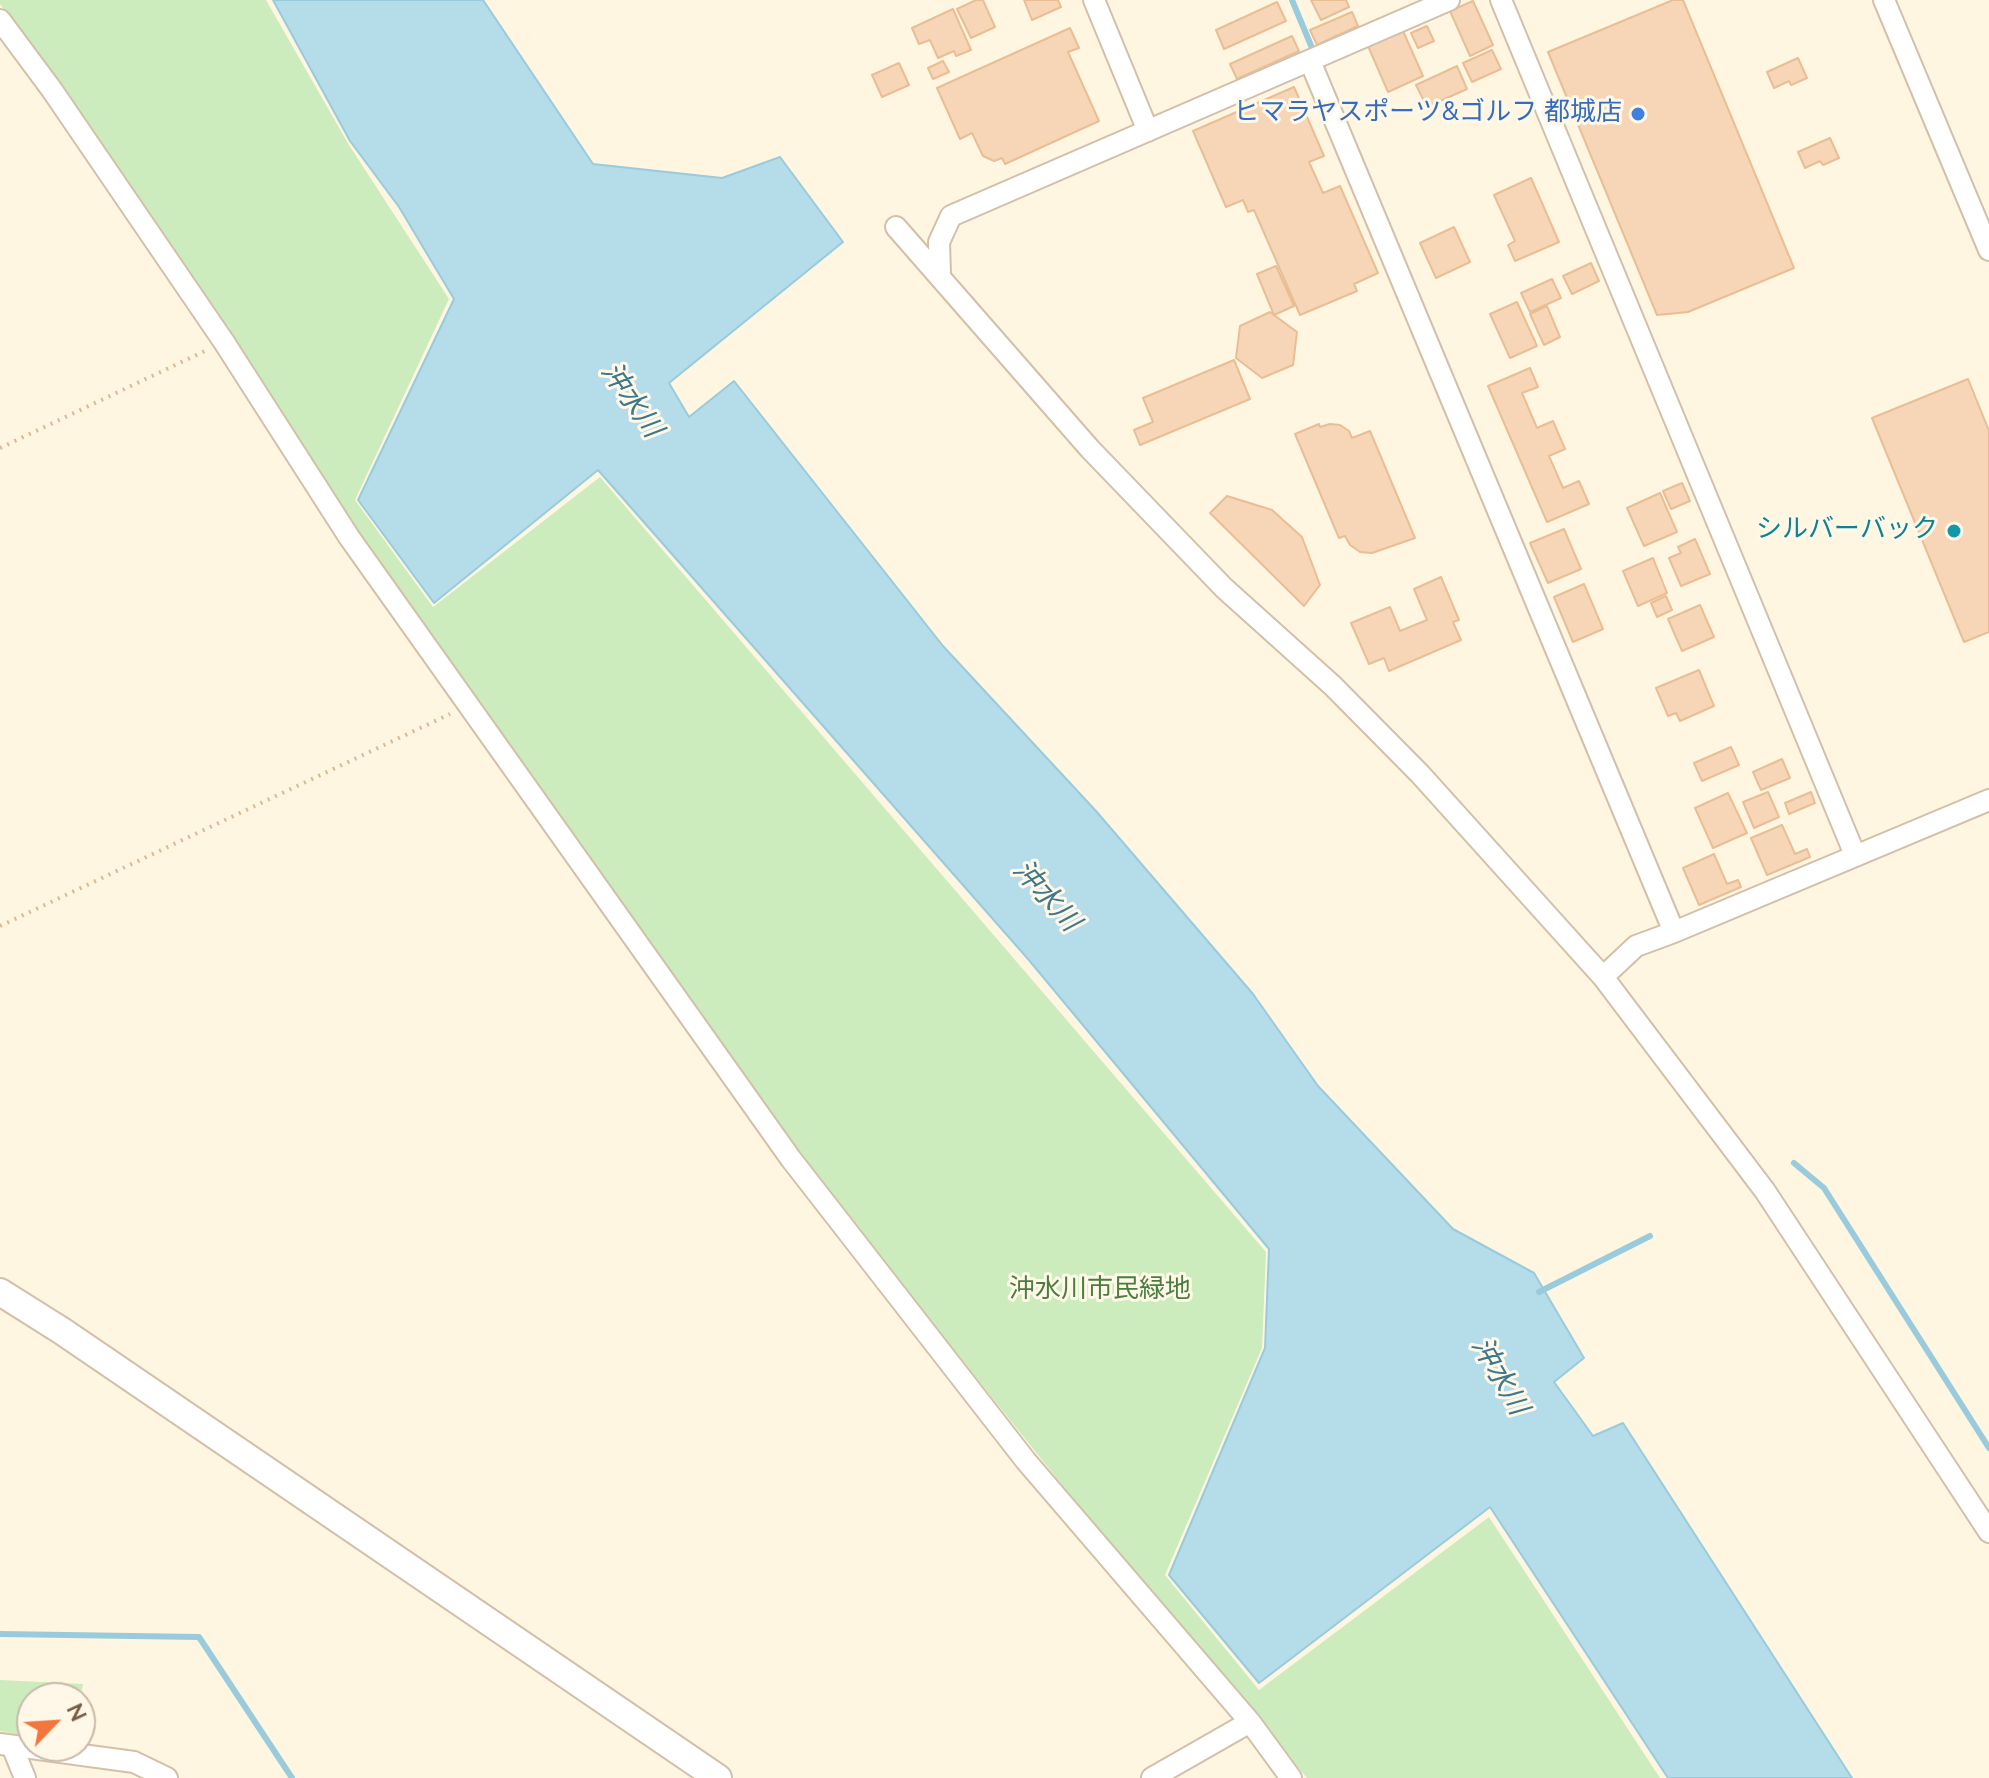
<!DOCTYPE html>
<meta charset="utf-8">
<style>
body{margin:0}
#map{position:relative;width:1989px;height:1778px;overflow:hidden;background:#fef6e1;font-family:"Nunito Sans",sans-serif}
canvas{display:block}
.north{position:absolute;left:16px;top:1682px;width:80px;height:80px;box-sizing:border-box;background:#fff8e9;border:2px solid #c9baa8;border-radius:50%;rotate:65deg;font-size:22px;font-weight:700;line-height:32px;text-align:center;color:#775c46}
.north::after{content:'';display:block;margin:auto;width:28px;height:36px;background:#f2773c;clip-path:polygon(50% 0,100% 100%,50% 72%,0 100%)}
</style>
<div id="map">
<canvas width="1989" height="1778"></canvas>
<div class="north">N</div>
</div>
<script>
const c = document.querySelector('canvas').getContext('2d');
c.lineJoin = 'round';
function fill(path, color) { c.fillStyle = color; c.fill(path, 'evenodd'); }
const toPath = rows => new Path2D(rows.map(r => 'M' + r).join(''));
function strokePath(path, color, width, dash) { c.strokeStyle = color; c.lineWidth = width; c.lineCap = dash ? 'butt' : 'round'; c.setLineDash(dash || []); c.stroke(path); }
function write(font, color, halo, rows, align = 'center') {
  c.font = font + ' "Nunito Sans","Noto Sans JP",sans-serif'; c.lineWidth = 6; c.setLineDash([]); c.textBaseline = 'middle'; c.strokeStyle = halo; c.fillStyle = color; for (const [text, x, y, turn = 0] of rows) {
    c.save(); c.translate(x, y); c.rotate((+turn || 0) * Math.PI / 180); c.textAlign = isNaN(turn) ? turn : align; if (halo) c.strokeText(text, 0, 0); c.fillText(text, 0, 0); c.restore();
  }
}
const green = toPath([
 [0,0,266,0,349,145,449,299,355,500,433,607,600,477,1266,1252,1262,1348,1165,1575,1259,1690,1489,1517,1660,1778,1307,1778,1144,1587,820,1183,334,507,226,337,0,4],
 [0,1680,83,1684,80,1699,32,1698,32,1737,0,1731]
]);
const water = toPath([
 [273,0,483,0,593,164,722,178,780,157,843,242,669,383,689,417,734,381,943,646,1096,811,1253,994,1318,1086,1453,1229,1534,1273,1584,1358,1554,1382,1593,1436,1623,1423,1852,1778,1668,1778,1490,1507,1259,1683,1169,1575,1265,1348,1269,1249,1028,959,598,470,434,603,358,500,454,299,399,207,350,141,273,0]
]);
const stream = toPath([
 [1292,0,1312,48],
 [1794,1163,1824,1188,1989,1448],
 [1539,1292,1650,1236],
 [0,1634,199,1637,292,1778]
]);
const building = toPath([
 [976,0,983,0,995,27,971,38,957,9,976,0],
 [1024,0,1058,0,1061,7,1032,20,1024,0],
 [1311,0,1346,0,1349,7,1321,20,1311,0],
 [1673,0,1683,0,1794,268,1688,312,1657,315,1548,52,1673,0],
 [1473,1,1493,45,1470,56,1450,11,1473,1],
 [1277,2,1286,21,1224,49,1216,30,1277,2],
 [953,9,971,50,956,56,954,51,938,58,930,40,919,44,912,28,953,9],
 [1352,12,1358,26,1317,45,1310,30,1352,12],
 [1427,26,1434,41,1418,48,1411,33,1427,26],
 [1070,28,1079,48,1068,52,1099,121,1005,164,1002,158,994,161,983,156,972,133,960,139,937,88,1070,28],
 [1403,31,1423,76,1388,92,1368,46,1403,31],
 [1292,36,1299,51,1237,79,1230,64,1292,36],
 [1492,50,1501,69,1472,82,1463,63,1492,50],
 [1798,58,1807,78,1791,85,1789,81,1774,88,1767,72,1798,58],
 [943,61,949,72,933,79,928,68,943,61],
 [899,63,909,85,882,97,872,75,899,63],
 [1457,66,1467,89,1427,107,1416,85,1457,66],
 [1294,87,1324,156,1309,162,1323,193,1340,186,1378,273,1354,284,1357,291,1300,315,1254,210,1248,212,1243,200,1226,207,1193,131,1294,87],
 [1830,138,1839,158,1823,165,1820,161,1805,168,1798,152,1830,138],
 [1531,178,1559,242,1515,261,1508,245,1515,241,1494,195,1531,178],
 [1454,227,1470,262,1436,278,1420,243,1454,227],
 [1591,263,1599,281,1572,294,1563,276,1591,263],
 [1276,266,1294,306,1274,315,1257,274,1276,266],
 [1552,279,1561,298,1530,312,1521,293,1552,279],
 [1517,302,1537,346,1510,358,1490,314,1517,302],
 [1547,306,1560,337,1544,345,1530,314,1547,306],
 [1270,312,1297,332,1293,365,1262,378,1236,358,1240,326,1270,312],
 [1234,360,1250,399,1140,445,1134,430,1153,422,1143,398,1234,360],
 [1530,368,1538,387,1522,393,1537,428,1553,421,1565,449,1549,456,1563,488,1579,481,1589,504,1547,522,1488,386,1530,368],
 [1968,379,1989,431,1989,632,1964,642,1872,418,1968,379],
 [1319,424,1320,427,1330,424,1340,425,1349,431,1352,438,1370,431,1415,538,1372,553,1360,552,1350,545,1345,536,1339,538,1295,434,1319,424],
 [1682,483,1690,501,1671,509,1663,491,1682,483],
 [1660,493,1677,532,1644,546,1627,508,1660,493],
 [1227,496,1272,510,1302,537,1320,585,1304,606,1210,513,1227,496],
 [1564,529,1581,569,1548,583,1530,543,1564,529],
 [1695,539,1710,574,1681,586,1669,558,1681,553,1678,547,1695,539],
 [1653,558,1667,593,1638,606,1623,571,1653,558],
 [1441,577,1459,620,1453,622,1461,640,1389,671,1384,658,1369,664,1351,623,1390,607,1400,631,1427,620,1414,589,1441,577],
 [1584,584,1603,629,1573,642,1554,597,1584,584],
 [1666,596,1672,610,1657,617,1651,603,1666,596],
 [1700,605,1714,637,1682,651,1668,619,1700,605],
 [1699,670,1714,706,1680,721,1676,713,1668,716,1656,688,1699,670],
 [1731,747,1739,765,1702,781,1694,763,1731,747],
 [1782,759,1790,778,1761,790,1753,772,1782,759],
 [1768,792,1779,817,1754,828,1743,802,1768,792],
 [1811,792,1815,803,1789,814,1785,803,1811,792],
 [1728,793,1747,833,1713,848,1695,808,1728,793],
 [1782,825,1795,854,1807,849,1810,857,1767,875,1751,838,1782,825],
 [1714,854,1727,884,1738,880,1741,887,1699,905,1683,868,1714,854]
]);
const path = toPath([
 [0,448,207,350],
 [0,926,450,714]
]);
const minor = toPath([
 [1094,0,1148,131],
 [1501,0,1855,855],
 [1884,0,1989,250],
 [0,20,52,90,224,342,349,537,791,1159,1026,1461,1250,1722,1291,1778],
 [1310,61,1674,932,1636,946,1603,977],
 [896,227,1090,449,1224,588,1333,686,1420,774,1603,977,1765,1191,1989,1532],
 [940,274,939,242,951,216,1449,0],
 [1674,932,1989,800],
 [0,1744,134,1762,167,1778],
 [12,1746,25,1778],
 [1152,1778,1250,1722]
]);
const tertiary = toPath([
 [0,1292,62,1331,718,1778]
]);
const markers = [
 [1638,114,8,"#3f7fe0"],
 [1954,531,8,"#0f9aa8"]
];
const shopNames = [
 ["ヒマラヤスポーツ&ゴルフ 都城店",1622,114]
];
const cultureNames = [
 ["シルバーバック",1938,531]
];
const parkNames = [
 ["沖水川市民緑地",1100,1291]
];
const waterNames = [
 ["沖水川",630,401,55],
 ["沖水川",1045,897,48],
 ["沖水川",1498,1377,60]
];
fill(green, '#ccecbe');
fill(water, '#b4dce9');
strokePath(water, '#99cbdc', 2);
strokePath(stream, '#99cbdc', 6);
fill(building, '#f6d6b6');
strokePath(building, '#eabe95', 2);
strokePath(minor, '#d2c0aa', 24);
strokePath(tertiary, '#d2c0aa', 30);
strokePath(path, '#dab999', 4, [2, 6]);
strokePath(minor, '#fff', 20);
strokePath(tertiary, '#fff', 26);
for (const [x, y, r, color] of markers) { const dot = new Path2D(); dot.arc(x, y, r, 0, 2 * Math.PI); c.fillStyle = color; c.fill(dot); strokePath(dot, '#fff8e9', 3); }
write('26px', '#366cbe', '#fff8e9', shopNames, 'right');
write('26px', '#0d838f', '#fff8e9', cultureNames, 'right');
write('26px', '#4a7e3d', '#fff8e9', parkNames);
write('italic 28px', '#3d788c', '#fff8e9', waterNames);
</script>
